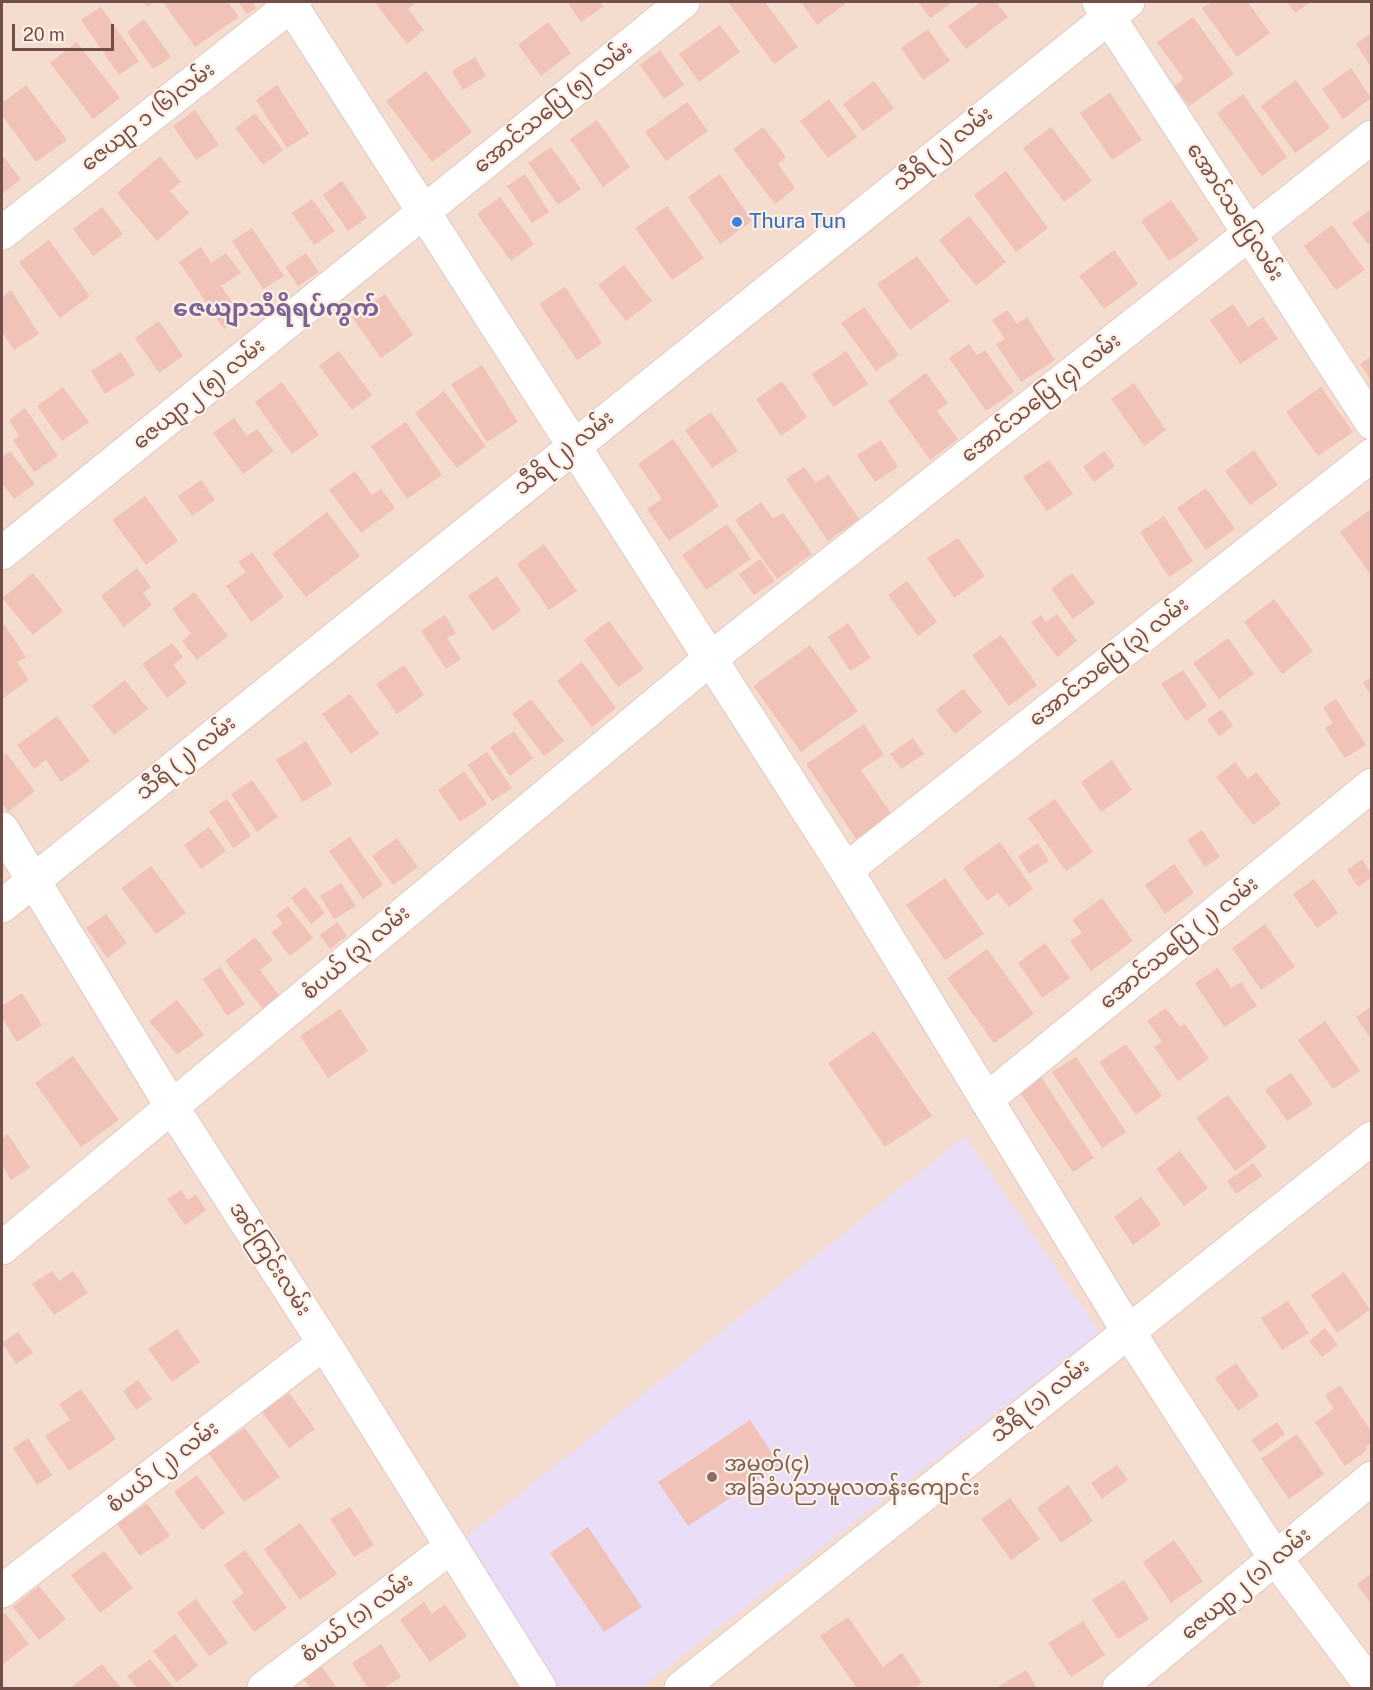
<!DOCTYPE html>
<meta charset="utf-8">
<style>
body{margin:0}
#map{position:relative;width:1373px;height:1690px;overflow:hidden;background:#fcece0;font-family:"Public Sans",sans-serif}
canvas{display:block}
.frame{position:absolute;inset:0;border:3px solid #724e48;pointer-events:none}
.scale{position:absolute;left:12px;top:24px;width:102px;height:27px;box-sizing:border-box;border:3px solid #724e48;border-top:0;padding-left:8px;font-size:18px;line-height:21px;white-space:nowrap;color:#724e48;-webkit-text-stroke:4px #fff0e6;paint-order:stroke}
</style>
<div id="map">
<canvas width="1373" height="1690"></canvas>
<div class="frame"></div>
<div class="scale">20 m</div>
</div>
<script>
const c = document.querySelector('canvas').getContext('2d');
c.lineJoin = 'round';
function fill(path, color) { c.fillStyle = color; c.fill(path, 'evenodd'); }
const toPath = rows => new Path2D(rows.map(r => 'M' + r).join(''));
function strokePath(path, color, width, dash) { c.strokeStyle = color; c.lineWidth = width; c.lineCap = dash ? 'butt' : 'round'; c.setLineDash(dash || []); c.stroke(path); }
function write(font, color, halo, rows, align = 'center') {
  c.font = font + ' "Public Sans","Noto Sans Myanmar",sans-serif'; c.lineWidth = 4.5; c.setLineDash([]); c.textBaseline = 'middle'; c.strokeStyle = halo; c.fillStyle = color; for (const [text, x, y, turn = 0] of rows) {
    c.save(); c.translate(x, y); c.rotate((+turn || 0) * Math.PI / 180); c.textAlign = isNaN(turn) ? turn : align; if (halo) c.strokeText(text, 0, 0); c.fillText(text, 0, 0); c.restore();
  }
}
const residential = toPath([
 [2,2,1371,2,1371,1688,2,1688]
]);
const education = toPath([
 [965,1136,1100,1332,641,1688,559,1688,461,1541]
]);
const building = toPath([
 [143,2,155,2,147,7],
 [163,2,228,2,239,17,195,47],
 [238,2,252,2,257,8,247,14],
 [379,2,417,2,408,9,424,30,407,44,376,4],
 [567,2,600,2,604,6,581,22],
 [728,2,765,2,798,47,774,64],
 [801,2,843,2,845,4,817,25],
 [918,2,953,2,930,18],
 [981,2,996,2,1008,17,966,49,948,26],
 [1212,2,1248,2,1270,33,1237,57,1202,8],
 [1287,2,1311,2,1295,13],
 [101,7,139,61,119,75,81,20],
 [1193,17,1234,74,1189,106,1174,86,1184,79,1157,42],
 [144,19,171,57,153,69,127,32],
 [548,22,571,53,541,76,518,45],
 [720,25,740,52,699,82,679,54],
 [928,29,950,61,923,80,901,48],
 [1371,33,1371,67,1356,44],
 [77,42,120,98,93,119,50,63],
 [660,50,684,85,664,99,640,65],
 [475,57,486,76,463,90,452,71],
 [1351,68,1371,98,1343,119,1322,89],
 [426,71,472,132,432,162,386,101],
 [1296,80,1330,128,1295,153,1261,106],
 [874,81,894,108,863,131,843,104],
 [26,85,67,140,36,162,2,115,2,103],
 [277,85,309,134,287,148,256,100],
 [1110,93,1142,140,1112,160,1080,113],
 [1243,94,1287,157,1262,176,1217,113],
 [829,99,857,137,828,158,800,121],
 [687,102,708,131,666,161,645,132],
 [195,110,219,145,196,160,173,126],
 [255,113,283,150,263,165,235,128],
 [597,120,630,167,603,187,570,139],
 [763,127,786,157,778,164,795,188,775,204,733,149],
 [1051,127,1092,181,1064,202,1023,148],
 [551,147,581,189,558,205,528,163],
 [2,155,21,179,2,194],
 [160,156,181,182,170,191,189,213,157,241,117,193],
 [1006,171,1048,228,1016,252,974,195],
 [525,174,549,212,532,223,507,186],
 [720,174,752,221,720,244,688,197],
 [342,181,367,218,348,231,323,195],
 [500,197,534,244,511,261,477,214],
 [312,199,335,231,314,245,292,213],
 [1171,200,1199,240,1169,261,1141,221],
 [667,206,704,258,672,280,635,228],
 [102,207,123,234,93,256,73,229],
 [1371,209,1371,242,1368,244,1352,223],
 [969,216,1006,262,976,286,939,240],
 [1332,225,1365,270,1336,290,1304,246],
 [252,228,284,276,263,289,232,241],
 [49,240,90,296,60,318,19,262],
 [201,247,211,263,226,253,241,273,221,286,242,317,224,329,179,262],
 [1114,250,1138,284,1104,309,1079,276],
 [306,253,319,272,298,286,285,267],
 [917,256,950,301,910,330,877,284],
 [624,265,652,301,626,321,598,285],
 [565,287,602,343,577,360,539,304],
 [11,290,39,334,14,350,2,332,2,297],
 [385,294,413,335,381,358,352,317],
 [1233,304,1248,327,1263,317,1278,339,1240,364,1210,320],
 [864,307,899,355,876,371,841,323],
 [1007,310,1017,324,1027,317,1055,360,1021,382,996,344,1005,339,992,320],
 [159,321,183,356,159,373,135,338],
 [969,344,977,355,985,350,1014,392,986,411,949,358],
 [339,351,372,395,352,410,319,366],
 [846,351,868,384,833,407,812,374],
 [121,352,135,375,105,394,91,371],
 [1371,356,1371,381,1360,364],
 [482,365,518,422,487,442,451,384],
 [926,373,948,403,937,411,958,439,930,460,888,401],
 [782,381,807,417,781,436,756,399],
 [282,382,319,435,292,454,255,402],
 [1134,383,1166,430,1144,446,1111,399],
 [63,387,89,422,62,441,37,406],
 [1321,387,1353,432,1318,456,1286,412],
 [444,391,486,446,457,468,415,413],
 [25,408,58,456,34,472,13,440,19,436,9,420],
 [711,412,738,451,712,468,685,430],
 [234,418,247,436,257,429,274,451,243,474,213,433],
 [406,422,442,475,407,499,371,446],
 [673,439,719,506,669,541,647,509,662,499,638,464],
 [881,440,898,467,875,482,857,455],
 [1254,450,1278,485,1250,505,1225,471],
 [10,451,35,484,14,499,2,483,2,457],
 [1104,451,1115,466,1094,482,1083,467],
 [1049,460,1073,494,1047,511,1023,477],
 [804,467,816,483,828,474,859,519,828,541,786,479],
 [355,471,372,495,381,489,395,508,361,533,329,490],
 [201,480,215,500,192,516,178,496],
 [1206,488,1235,529,1206,550,1177,508],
 [145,496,178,541,146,565,112,520],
 [761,502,773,519,783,513,812,554,777,579,735,520],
 [1371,509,1371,575,1340,532],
 [327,512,360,556,306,597,272,554],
 [1164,516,1193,561,1169,577,1140,532],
 [727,524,751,559,706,590,682,555],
 [958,538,985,576,954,598,927,558],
 [544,544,577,591,549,610,517,564],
 [252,552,284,597,251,622,226,586,246,572,238,562],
 [760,559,775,581,754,595,739,574],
 [137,568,151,587,143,593,152,605,124,627,101,596],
 [33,573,63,611,33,635,2,598],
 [1072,573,1095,603,1073,619,1051,589],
 [497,576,521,611,493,631,468,596],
 [907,581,937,622,918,636,888,595],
 [194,592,228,636,197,660,182,641,191,634,172,609],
 [1274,599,1313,651,1282,674,1244,622],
 [1057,614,1077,641,1057,657,1031,622,1041,615,1046,622],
 [445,615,456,633,447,638,461,659,446,669,421,631],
 [2,621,26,657,17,662,29,680,2,699],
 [609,621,644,669,618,687,584,640],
 [848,623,871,658,850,671,828,637],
 [1001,635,1037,685,1009,706,972,655],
 [1228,638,1254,674,1219,699,1193,663],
 [172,643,183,657,173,665,187,683,167,698,142,664],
 [810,645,858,711,801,752,753,686],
 [582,662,616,708,592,727,557,681],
 [404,665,424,695,397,714,376,684],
 [1183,670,1207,706,1186,721,1161,684],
 [1371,677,1371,695,1363,683],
 [125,680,148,709,114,735,92,706],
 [963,689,982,712,955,734,936,710],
 [350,694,379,734,351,754,322,714],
 [531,699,564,741,544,756,512,714],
 [1336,699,1366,745,1345,758,1325,728,1333,723,1323,707],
 [1222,709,1233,726,1219,736,1207,720],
 [57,716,90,761,61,782,46,760,34,769,17,745],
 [864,724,884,755,861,770,892,815,856,839,806,764],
 [514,731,533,758,510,776,490,747],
 [913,738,924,754,901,769,890,754],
 [306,741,332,784,303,802,276,760],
 [487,752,512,788,492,801,468,765],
 [6,753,35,791,8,812,2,803,2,757],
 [1112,760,1132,790,1101,812,1081,782],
 [1235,762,1248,779,1256,772,1281,804,1253,825,1216,777],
 [464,771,487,804,460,822,438,790],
 [252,780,278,817,257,832,231,794],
 [227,799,251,836,233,848,209,811],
 [1055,799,1093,852,1066,871,1028,818],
 [209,827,226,851,201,869,184,845],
 [1202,830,1220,857,1205,867,1187,840],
 [350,837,383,885,363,899,329,851],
 [397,838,418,867,393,885,372,856],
 [1000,842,1033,889,1009,907,998,893,987,901,963,868],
 [1038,843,1049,861,1029,874,1018,856],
 [1362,859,1371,873,1371,878,1358,887,1347,870],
 [1174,864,1194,893,1165,914,1145,885],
 [151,866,186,913,156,934,121,888],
 [945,878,984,934,945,960,906,905],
 [1314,879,1338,913,1317,928,1293,894],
 [341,883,356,906,334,919,320,896],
 [305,887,325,913,311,924,291,898],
 [1102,898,1133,941,1091,971,1070,941,1082,933,1072,920],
 [288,906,313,938,290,956,271,932,283,924,276,915],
 [106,914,127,943,107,958,86,928],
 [337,922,347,936,330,949,320,935],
 [1265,924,1295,967,1261,990,1232,948],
 [255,937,273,960,260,970,280,997,264,1010,225,961],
 [1045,943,1070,978,1042,998,1018,963],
 [987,949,1034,1014,994,1043,947,978],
 [220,967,245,1004,227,1016,203,979],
 [1218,968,1231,988,1241,982,1257,1006,1224,1027,1195,983],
 [22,993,42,1025,17,1042,2,1018,2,1006],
 [177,1000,204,1035,177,1055,149,1021],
 [1371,1007,1371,1039,1356,1017],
 [1166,1008,1180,1027,1185,1024,1209,1059,1178,1081,1154,1047,1162,1041,1147,1021],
 [340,1009,368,1051,328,1078,300,1036],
 [1325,1021,1360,1071,1333,1089,1298,1040],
 [874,1031,932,1116,885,1147,828,1063],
 [1126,1044,1162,1096,1136,1115,1099,1062],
 [73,1056,119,1120,81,1147,35,1083],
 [1076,1057,1126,1132,1102,1148,1052,1072],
 [1291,1073,1313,1104,1287,1121,1265,1090],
 [1041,1077,1094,1158,1073,1172,1019,1091],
 [1228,1095,1267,1147,1235,1171,1196,1118],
 [8,1134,30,1168,11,1180,2,1165,2,1138],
 [1180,1151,1208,1188,1184,1206,1156,1169],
 [1253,1163,1262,1176,1236,1194,1227,1181],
 [181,1190,188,1200,196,1195,206,1210,185,1225,167,1199],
 [1141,1197,1161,1224,1133,1245,1114,1217],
 [52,1271,59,1281,73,1271,88,1293,54,1315,32,1284],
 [1344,1272,1370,1310,1337,1333,1311,1295],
 [1288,1301,1309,1333,1282,1350,1261,1318],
 [1325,1328,1338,1345,1322,1357,1309,1341],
 [177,1329,200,1362,172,1382,148,1349],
 [18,1332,33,1353,16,1364,2,1343],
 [1236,1363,1259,1396,1238,1411,1215,1378],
 [138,1380,152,1399,136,1410,123,1391],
 [1340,1385,1371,1431,1371,1443,1365,1447,1367,1450,1345,1466,1315,1422,1334,1409,1325,1395],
 [81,1389,116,1439,69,1471,45,1436,70,1420,59,1404],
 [289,1393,315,1429,289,1448,262,1412],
 [750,1420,780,1465,688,1526,658,1482],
 [1277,1422,1285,1434,1260,1452,1251,1440],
 [245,1428,280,1477,244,1502,208,1453],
 [1297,1434,1324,1474,1289,1499,1261,1459],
 [28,1438,52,1475,37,1485,13,1448],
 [1117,1465,1128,1480,1102,1499,1091,1483],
 [197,1475,225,1513,202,1530,174,1492],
 [1068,1485,1093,1521,1061,1543,1037,1508],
 [1010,1498,1040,1539,1011,1560,981,1519],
 [147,1503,170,1536,140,1556,117,1524],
 [350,1507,374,1545,354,1557,330,1519],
 [300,1523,337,1574,300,1600,264,1549],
 [588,1527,642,1607,604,1632,550,1553],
 [1174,1540,1203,1581,1171,1603,1143,1562],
 [245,1550,287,1608,254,1632,232,1602,244,1593,224,1565],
 [104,1551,133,1588,100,1613,71,1575],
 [1371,1574,1371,1604,1357,1584],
 [1124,1580,1149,1619,1118,1639,1092,1600],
 [39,1586,66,1619,39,1640,13,1607],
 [196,1599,228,1643,209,1656,177,1613],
 [424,1602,432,1614,445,1604,467,1636,430,1662,400,1620],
 [5,1613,29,1644,2,1665,2,1616],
 [848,1617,883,1667,902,1653,922,1683,914,1688,857,1688,820,1636],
 [1083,1621,1105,1655,1071,1677,1048,1643],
 [175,1634,198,1666,177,1682,153,1651],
 [381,1644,401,1677,383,1688,368,1688,352,1663],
 [150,1659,174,1688,137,1688,127,1676],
 [319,1663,337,1688,310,1688,301,1676],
 [102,1664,121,1688,70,1688],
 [1026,1670,1037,1688,996,1688]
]);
const street = toPath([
 [289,2,846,870,1128,1331,1276,1559,1372,1687],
 [1099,2,1372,423],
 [2,233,295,2],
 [2,553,683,2],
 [2,829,172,1107,324,1343,540,1688],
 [846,870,1372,455],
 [2,906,1128,2],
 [986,1100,1372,785],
 [2,1248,710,659,1372,137],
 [2,1591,324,1343],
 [264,1688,451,1547],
 [681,1688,1372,1138],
 [1119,1688,1372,1478]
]);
const markers = [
 [737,222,6,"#3f7fe0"],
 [712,1477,6,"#8d6e63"]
];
const streetNames = [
 ["အောင်သပြေ (၅) လမ်း",553,107,-39],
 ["ဇေယျာ ၁ (၆)လမ်း",148,117,-38],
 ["သီရိ (၂) လမ်း",943,149,-39],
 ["အောင်သပြေလမ်း",1235,212,57],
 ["ဇေယျာ၂ (၅) လမ်း",199,394,-39],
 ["အောင်သပြေ (၄) လမ်း",1041,398,-38],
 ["သီရိ (၂) လမ်း",564,453,-39],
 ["အောင်သပြေ (၃) လမ်း",1109,662,-38],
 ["သီရိ (၂) လမ်း",186,758,-39],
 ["အောင်သပြေ (၂) လမ်း",1179,943,-39],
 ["စံပယ် (၃) လမ်း",356,953,-40],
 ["အင်ကြင်းလမ်း",270,1259,57],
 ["သီရိ (၁) လမ်း",1040,1401,-39],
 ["စံပယ် (၂) လမ်း",163,1467,-38],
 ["ဇေယျာ၂ (၁) လမ်း",1246,1584,-40],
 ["စံပယ် (၁) လမ်း",357,1618,-37]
];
const shopNames = [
 ["Thura Tun",749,222]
];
const educationNames = [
 ["အမှတ်(၄)",724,1465],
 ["အခြခံပညာမူလတန်းကျောင်း",724,1489]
];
const quarterNames = [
 ["ဇေယျာသီရိရပ်ကွက်",276,309]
];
fill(residential, '#f4dccf');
fill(education, '#e9ddf8');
fill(building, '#f1c3b8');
strokePath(street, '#e2c8bf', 35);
strokePath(street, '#fff', 33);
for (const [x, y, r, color] of markers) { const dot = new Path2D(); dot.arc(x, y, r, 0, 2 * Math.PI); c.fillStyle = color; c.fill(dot); strokePath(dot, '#fff0e6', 2); }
write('21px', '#724e48', '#fff0e6', streetNames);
write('21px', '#366cbe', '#fff0e6', shopNames, 'left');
write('21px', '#785e54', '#fff0e6', educationNames, 'left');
write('bold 24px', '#7b6396', '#fff0e6', quarterNames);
</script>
